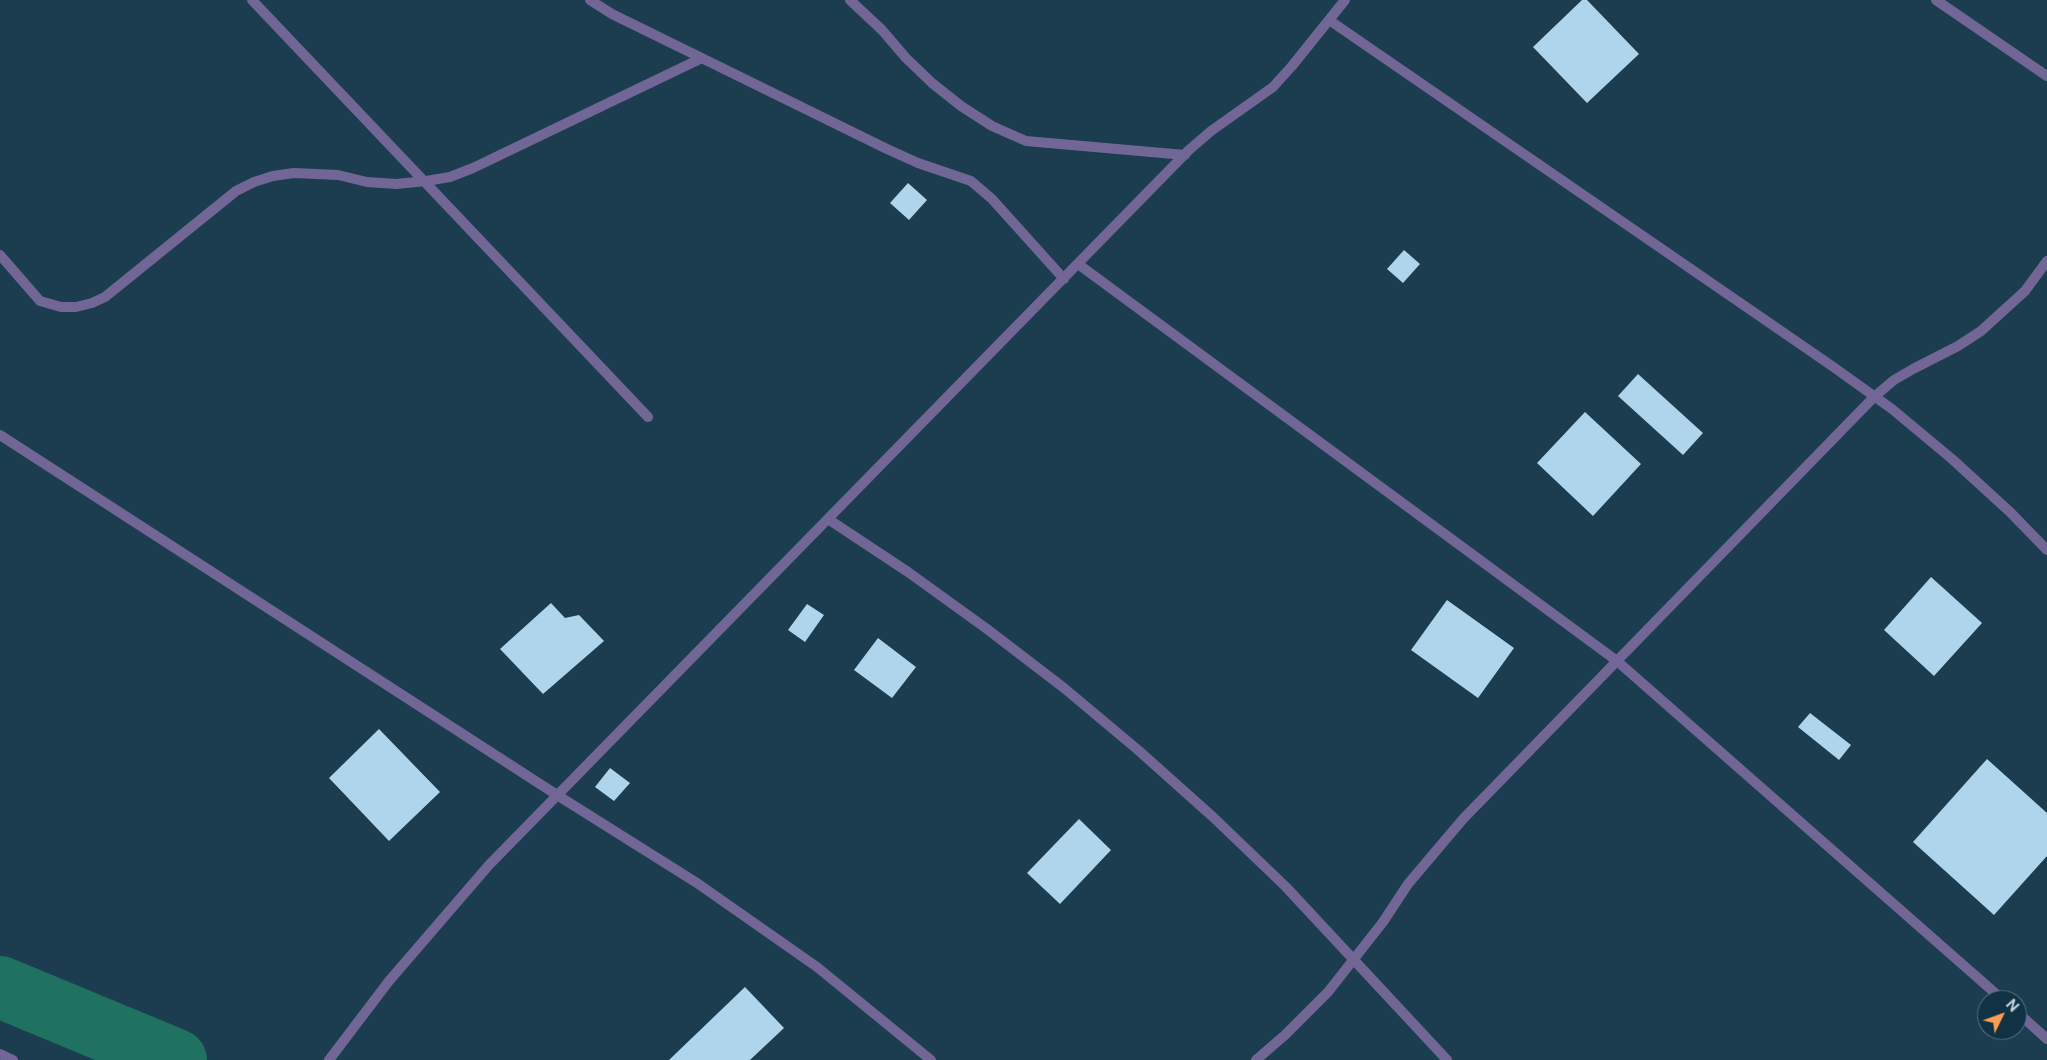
<!DOCTYPE html>
<style>
body{margin:0}
#map{position:relative;width:2047px;height:1060px;overflow:hidden;background:#1b3d4f;font-family:"Public Sans",sans-serif}
canvas{display:block}
.north{position:absolute;left:1977px;top:990px;width:50px;height:50px;box-sizing:border-box;background:#103244;border:1px solid #577382;border-radius:50%;rotate:48deg;font-size:14px;font-weight:700;line-height:20px;text-align:center;color:#c2d4e0}
.north::after{content:'';display:block;margin:auto;width:18px;height:22px;background:#fd9c55;clip-path:polygon(50% 0,100% 100%,50% 72%,0 100%)}
</style>
<div id="map">
<canvas width="2047" height="1060"></canvas>
<div class="north">N</div>
</div>
<script>
const c = document.querySelector('canvas').getContext('2d');
c.lineJoin = 'round';
const toPath = rows => new Path2D(rows.map(r => 'M' + r).join(''));
function strokePath(path, color, width, dash) { c.strokeStyle = color; c.lineWidth = width; c.lineCap = dash ? 'butt' : 'round'; c.setLineDash(dash || []); c.stroke(path); }
function fill(path, color) { c.fillStyle = color; c.fill(path, 'evenodd'); }
const river = toPath([
 [0,987,176,1060]
]);
const building = toPath([
 [1582,0,1587,0,1639,54,1587,103,1533,47],
 [908,183,927,200,909,220,890,203],
 [1404,250,1420,264,1403,283,1387,269],
 [1638,374,1703,433,1683,455,1618,396],
 [1585,412,1641,464,1593,516,1537,463],
 [1931,577,1982,623,1934,676,1884,630],
 [1447,600,1514,648,1478,698,1411,650],
 [551,603,565,618,579,615,604,641,543,694,500,649],
 [807,604,824,615,805,642,788,630],
 [878,638,916,667,892,698,854,670],
 [1810,713,1851,745,1839,760,1798,727],
 [379,729,440,792,389,841,329,778],
 [1987,759,2047,813,2047,856,1994,915,1913,842],
 [610,768,630,783,614,801,595,787],
 [1079,819,1111,850,1060,904,1027,873],
 [745,987,784,1028,750,1060,669,1060]
]);
const minor = toPath([
 [252,0,648,417],
 [590,0,612,14,887,149,918,163,971,181,992,199,1064,279],
 [850,0,882,30,906,58,932,83,961,106,992,126,1026,141,1185,155],
 [1936,0,2047,76],
 [1329,20,1832,366,1892,409,1952,459,2010,512,2047,550],
 [0,255,40,301,61,307,76,307,92,303,105,297,236,191,254,182,273,176,294,173,338,175,367,182,396,184,426,181,450,177,473,168,702,58],
 [1078,264,1617,661,2003,1000],
 [0,435,557,795,697,883,817,967,931,1060],
 [828,519,908,572,987,629,1064,688,1138,750,1213,817,1286,887,1447,1060],
 [2017,1012,2047,1039],
 [0,1054,13,1060],
 [329,1060,389,981,489,865,1189,150,1211,131,1273,87,1292,66,1345,0],
 [1256,1060,1285,1035,1328,992,1383,922,1408,884,1463,819,1874,397,1894,380,1913,369,1958,346,1981,331,2025,291,2047,261]
]);
strokePath(river, '#1f7260', 62);
fill(building, '#afd5ec');
strokePath(minor, '#716695', 10);
</script>
